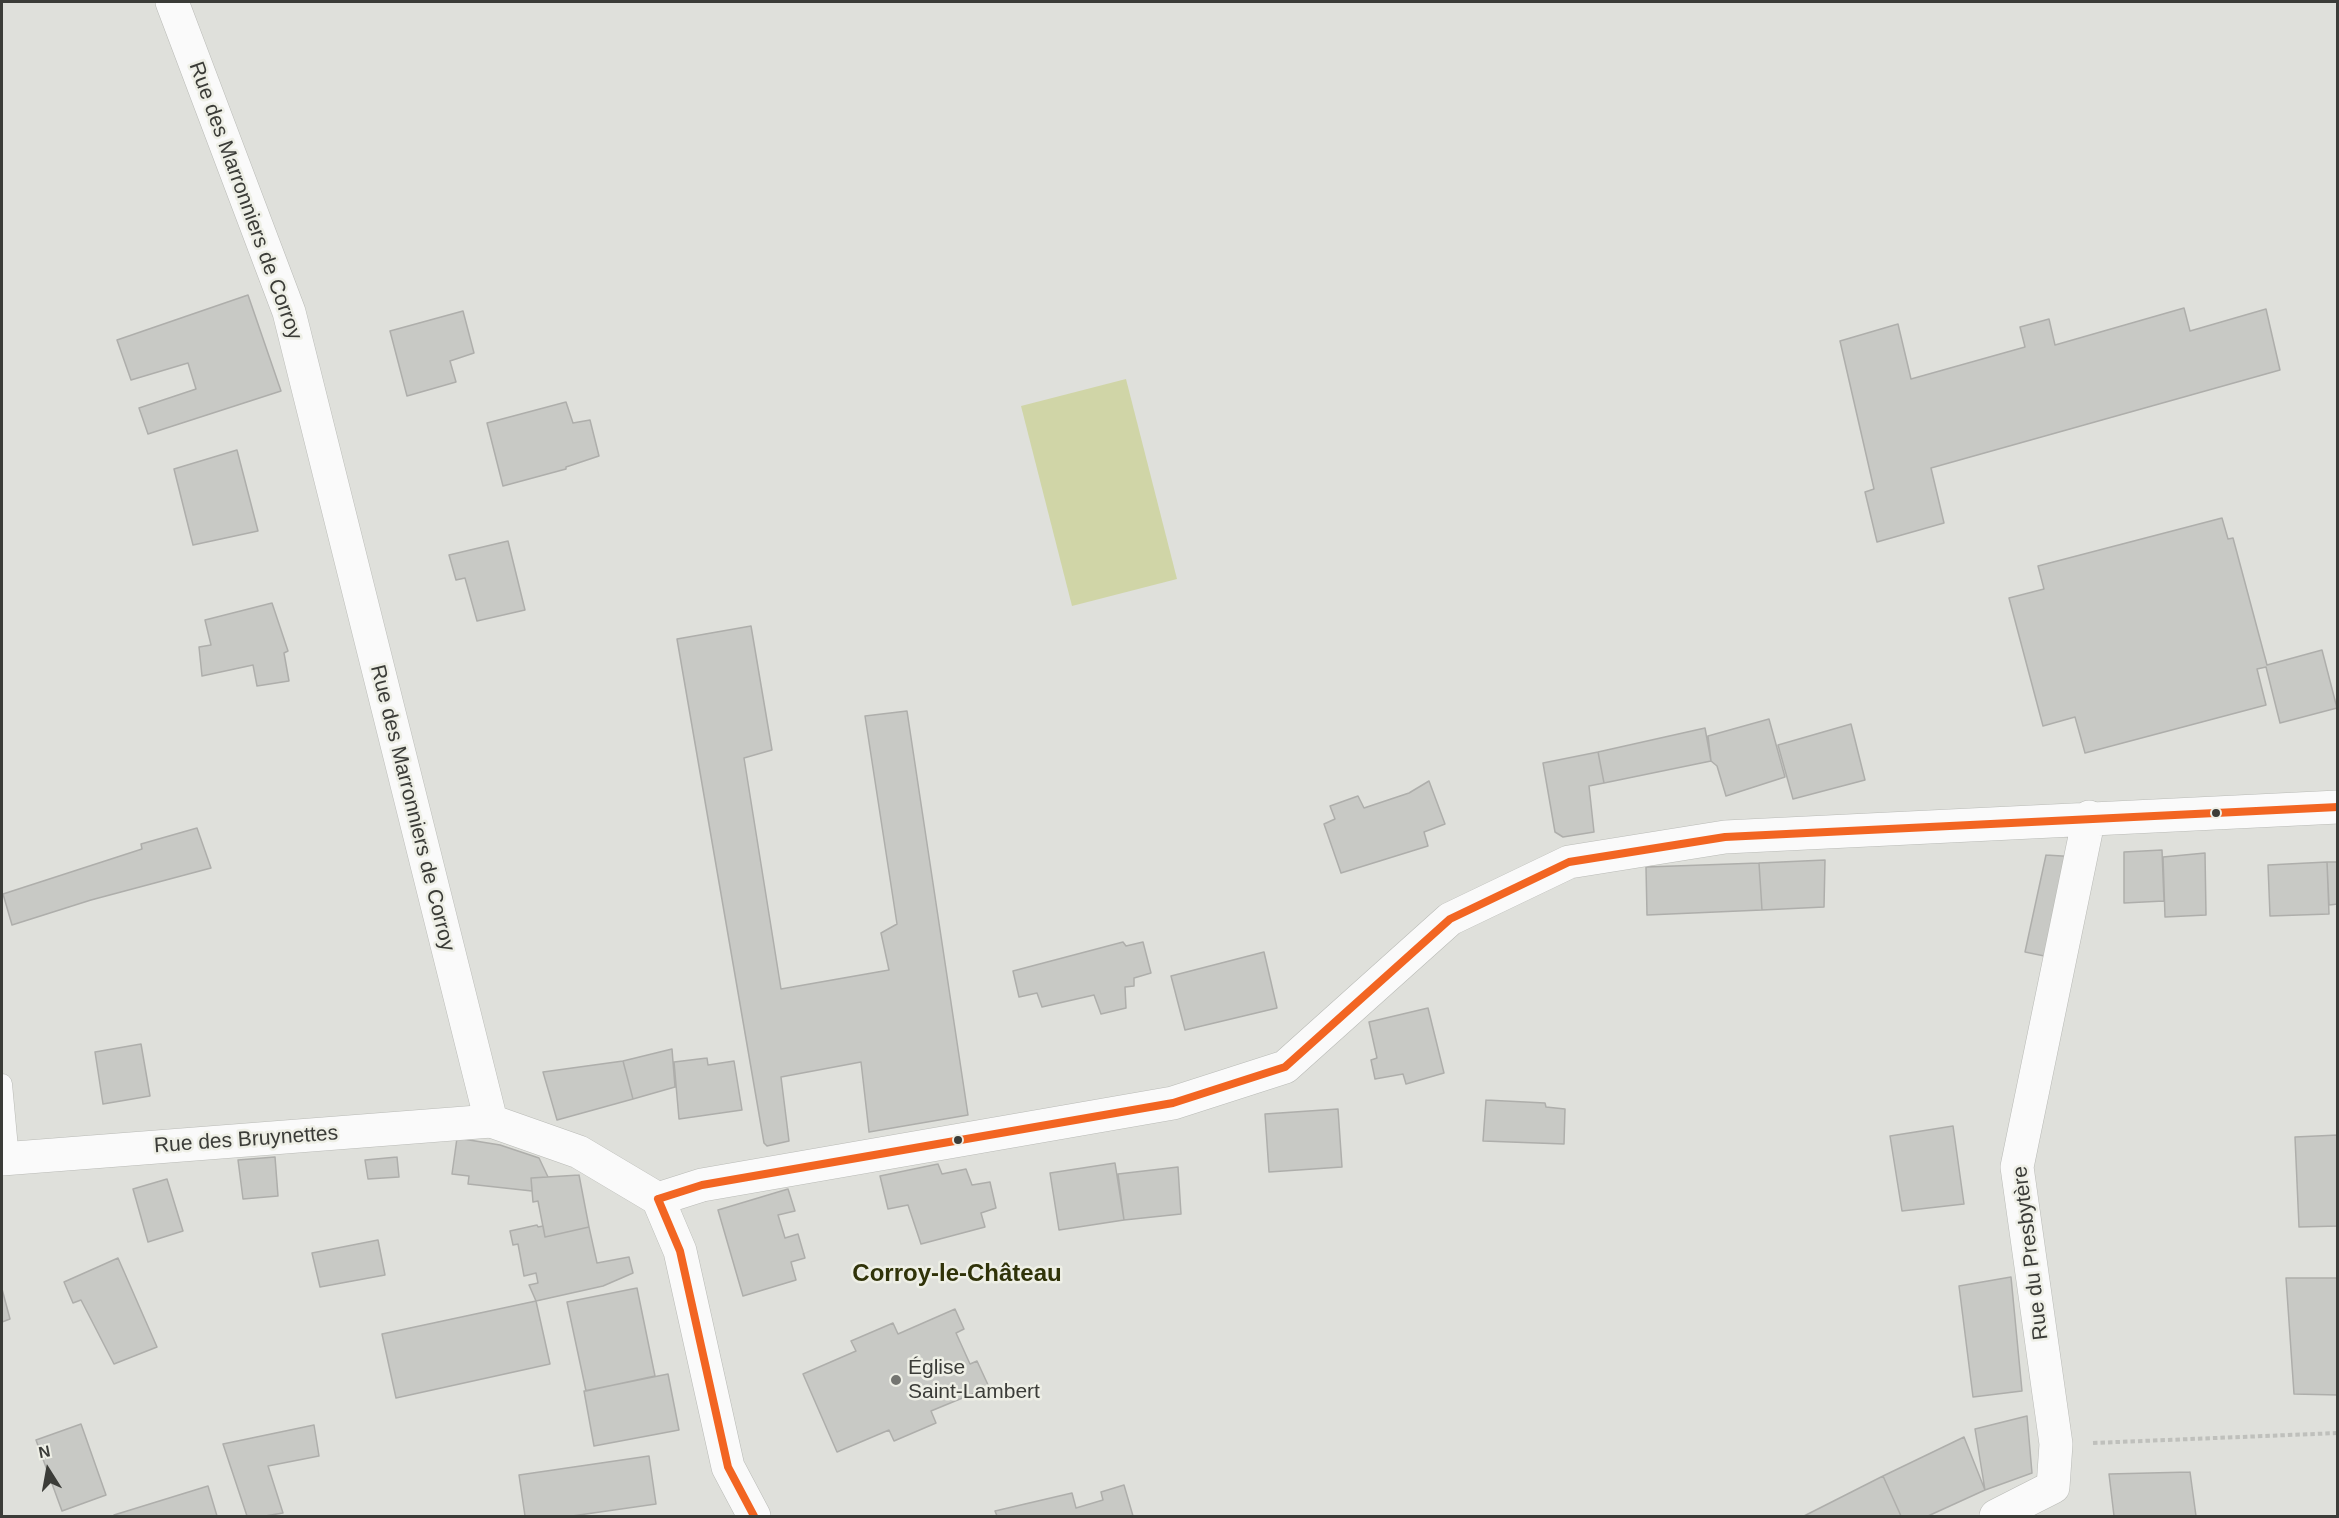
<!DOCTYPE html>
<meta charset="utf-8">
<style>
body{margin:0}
#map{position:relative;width:2339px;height:1518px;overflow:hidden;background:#dfe0db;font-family:Helvetica,sans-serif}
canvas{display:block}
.frame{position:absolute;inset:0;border:3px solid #3b3c38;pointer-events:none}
.north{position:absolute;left:18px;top:1440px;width:60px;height:60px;-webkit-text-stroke:4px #eeefe6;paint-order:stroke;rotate:349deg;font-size:16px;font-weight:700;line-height:24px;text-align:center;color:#3b3c38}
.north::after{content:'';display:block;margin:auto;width:21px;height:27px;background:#3b3c38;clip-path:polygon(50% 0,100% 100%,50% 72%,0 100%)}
</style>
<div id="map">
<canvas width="2339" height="1518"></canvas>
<div class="frame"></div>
<div class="north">N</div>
</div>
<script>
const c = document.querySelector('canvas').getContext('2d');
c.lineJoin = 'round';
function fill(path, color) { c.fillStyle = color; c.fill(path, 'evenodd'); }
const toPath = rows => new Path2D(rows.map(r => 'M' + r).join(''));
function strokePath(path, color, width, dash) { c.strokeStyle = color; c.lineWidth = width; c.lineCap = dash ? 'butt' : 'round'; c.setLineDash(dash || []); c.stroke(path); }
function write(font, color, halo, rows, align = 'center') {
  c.font = font + ' Helvetica,sans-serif'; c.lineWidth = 5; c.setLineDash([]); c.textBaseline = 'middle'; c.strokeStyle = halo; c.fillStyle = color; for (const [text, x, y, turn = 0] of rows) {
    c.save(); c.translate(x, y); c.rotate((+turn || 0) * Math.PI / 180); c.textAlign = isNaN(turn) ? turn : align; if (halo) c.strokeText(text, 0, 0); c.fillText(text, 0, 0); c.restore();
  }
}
const green = toPath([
 [1126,379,1177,579,1072,606,1021,406]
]);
const building = toPath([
 [248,295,281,391,148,434,139,408,196,389,188,363,131,380,117,340,248,295],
 [2184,308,2190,331,2266,309,2280,370,1931,468,1944,523,1877,542,1865,492,1874,489,1840,341,1898,324,1911,379,2025,347,2020,327,2049,319,2055,345,2184,308],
 [463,311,474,353,450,361,456,382,407,396,390,331,463,311],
 [566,402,573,423,590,420,599,456,566,467,566,469,503,486,487,423,566,402],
 [237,450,258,531,193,545,174,469,237,450],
 [2222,518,2228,539,2233,538,2267,665,2322,650,2337,708,2280,723,2266,667,2257,669,2266,705,2085,753,2075,717,2043,726,2009,598,2044,589,2038,566,2222,518],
 [508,541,525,610,477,621,465,578,456,580,449,555,508,541],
 [272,603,288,651,284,653,289,681,257,686,253,665,202,676,199,647,211,645,205,620,272,603],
 [751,626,772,750,744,758,781,989,889,970,881,933,897,924,865,716,907,711,968,1115,869,1132,861,1062,781,1077,789,1141,767,1146,764,1143,677,639,751,626],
 [1769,719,1785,777,1726,796,1717,766,1711,761,1708,736,1769,719],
 [1851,724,1865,780,1793,799,1778,745,1851,724],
 [1705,728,1711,761,1604,783,1598,752,1705,728],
 [1598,752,1604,783,1589,786,1594,832,1563,837,1555,832,1543,763,1598,752],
 [1429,781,1445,824,1424,832,1428,846,1341,873,1324,824,1335,819,1330,806,1358,796,1364,808,1409,793,1429,781],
 [197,828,211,868,91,900,12,925,3,894,142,849,141,844,197,828],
 [2162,850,2164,901,2124,903,2124,852,2162,850],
 [2205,853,2206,915,2165,917,2163,857,2205,853],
 [2046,855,2078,857,2054,958,2025,952,2046,855],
 [1825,860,1824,907,1762,910,1759,863,1825,860],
 [2327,862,2338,862,2338,904,2329,905,2327,862],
 [2327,862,2329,914,2270,916,2268,865,2327,862],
 [1759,863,1762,910,1647,915,1646,867,1759,863],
 [1123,942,1126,946,1143,942,1151,973,1134,978,1134,986,1125,987,1126,1008,1101,1014,1094,995,1042,1007,1037,993,1019,997,1013,971,1123,942],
 [1264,952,1277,1008,1185,1030,1171,976,1264,952],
 [1428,1008,1444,1073,1406,1084,1403,1074,1375,1079,1371,1060,1377,1058,1369,1022,1428,1008],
 [141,1044,150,1096,103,1104,95,1052,141,1044],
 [672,1049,675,1087,633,1099,623,1061,672,1049],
 [707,1058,708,1065,734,1061,742,1110,679,1119,674,1062,707,1058],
 [623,1061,633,1099,557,1120,543,1072,623,1061],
 [1486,1100,1545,1103,1546,1107,1565,1109,1564,1144,1483,1141,1486,1100],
 [1338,1109,1342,1167,1269,1172,1265,1114,1338,1109],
 [1953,1126,1964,1204,1902,1211,1890,1136,1953,1126],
 [2338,1135,2338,1226,2299,1227,2295,1137,2338,1135],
 [457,1138,500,1145,539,1158,548,1177,531,1178,532,1191,468,1184,469,1176,452,1174,457,1138],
 [275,1157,278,1196,243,1199,238,1160,275,1157],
 [397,1157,399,1177,368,1179,365,1160,397,1157],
 [1115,1163,1124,1220,1059,1230,1050,1173,1115,1163],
 [938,1164,942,1174,966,1169,972,1185,990,1182,996,1208,981,1213,985,1227,921,1244,908,1205,888,1209,880,1176,938,1164],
 [1178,1167,1181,1214,1124,1220,1118,1174,1178,1167],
 [579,1175,589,1227,545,1237,538,1201,533,1202,531,1178,579,1175],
 [167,1179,183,1231,148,1242,133,1189,167,1179],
 [788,1189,795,1211,778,1215,785,1238,798,1234,805,1258,791,1262,796,1280,743,1296,718,1210,788,1189],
 [537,1225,538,1227,543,1226,545,1237,589,1227,597,1263,629,1257,633,1273,603,1286,536,1301,529,1285,538,1283,536,1273,524,1276,518,1244,513,1245,510,1231,537,1225],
 [378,1240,385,1275,320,1287,312,1253,378,1240],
 [118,1258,157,1347,114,1364,81,1300,73,1303,64,1282,118,1258],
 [2011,1277,2022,1391,1973,1397,1959,1286,2011,1277],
 [2286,1278,2338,1278,2338,1395,2294,1394,2286,1278],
 [637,1288,655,1376,586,1391,567,1302,637,1288],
 [2,1289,10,1319,2,1322,2,1289],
 [536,1301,550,1364,396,1398,382,1334,536,1301],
 [955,1309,964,1329,956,1333,970,1364,977,1361,989,1387,931,1411,936,1423,894,1441,889,1430,837,1452,803,1374,856,1351,851,1341,893,1323,898,1334,955,1309],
 [668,1374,679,1430,594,1446,584,1391,668,1374],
 [2027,1416,2032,1473,1985,1490,1975,1429,2027,1416],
 [81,1424,106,1495,62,1511,36,1440,81,1424],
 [314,1425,319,1456,268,1466,283,1513,265,1516,247,1516,223,1444,314,1425],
 [1964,1437,1985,1490,1928,1516,1901,1516,1883,1476,1964,1437],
 [649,1456,656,1504,572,1516,525,1516,519,1475,649,1456],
 [2190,1472,2196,1516,2114,1516,2109,1474,2190,1472],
 [1883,1476,1901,1516,1804,1516,1883,1476],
 [1124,1485,1133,1516,997,1516,995,1511,1072,1493,1076,1508,1103,1500,1101,1492,1124,1485],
 [208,1486,217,1516,114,1516,114,1515,208,1486]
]);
const path = toPath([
 [2093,1443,2338,1433]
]);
const lane = toPath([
 [2,1084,9,1159]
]);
const street = toPath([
 [2,1159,491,1121],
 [658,1199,702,1185,1173,1103,1285,1067,1450,919,1569,862,1725,837,2338,807],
 [1996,1516,2053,1487,2056,1444,2017,1167,2089,817]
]);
const secondary = toPath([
 [172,2,289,312,491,1121,579,1152,658,1199,680,1251,728,1467,754,1516]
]);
const bus1 = toPath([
 [658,1199,702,1185,1173,1103,1285,1067,1450,919,1569,862,1725,837,2338,807],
 [658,1199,680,1251,728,1467,754,1516]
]);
const markers = [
 [2216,813,5,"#3b3c38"],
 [958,1140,5,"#3b3c38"],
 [896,1380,6,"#747571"]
];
const streetNames = [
 ["Rue des Marronniers de Corroy",245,201,70],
 ["Rue des Marronniers de Corroy",412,808,76],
 ["Rue des Bruynettes",246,1140,-4],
 ["Rue du Presbytère",2031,1253,-97]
];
const poiNames = [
 ["Église",908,1368],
 ["Saint-Lambert",908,1392]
];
const quarterNames = [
 ["Corroy-le-Château",957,1274]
];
fill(green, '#d0d5a7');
fill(building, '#c8c9c5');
strokePath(building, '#aeaeab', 1.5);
strokePath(lane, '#b9bab6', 21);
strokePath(street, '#b9bab6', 34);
strokePath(secondary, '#b9bab6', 34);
strokePath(path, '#bfc0bc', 4, [4.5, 3]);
strokePath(lane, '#fafafa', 20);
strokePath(street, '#fafafa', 33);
strokePath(secondary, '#fafafa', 33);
strokePath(bus1, '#f26522', 8);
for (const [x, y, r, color] of markers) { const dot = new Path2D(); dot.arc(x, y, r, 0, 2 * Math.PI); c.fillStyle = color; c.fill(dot); strokePath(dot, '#eeefe6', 2); }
write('21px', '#3b3c38', '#eeefe6', streetNames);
write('21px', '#3b3c38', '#eeefe6', poiNames, 'left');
write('bold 24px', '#303309', '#eeefe6', quarterNames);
</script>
